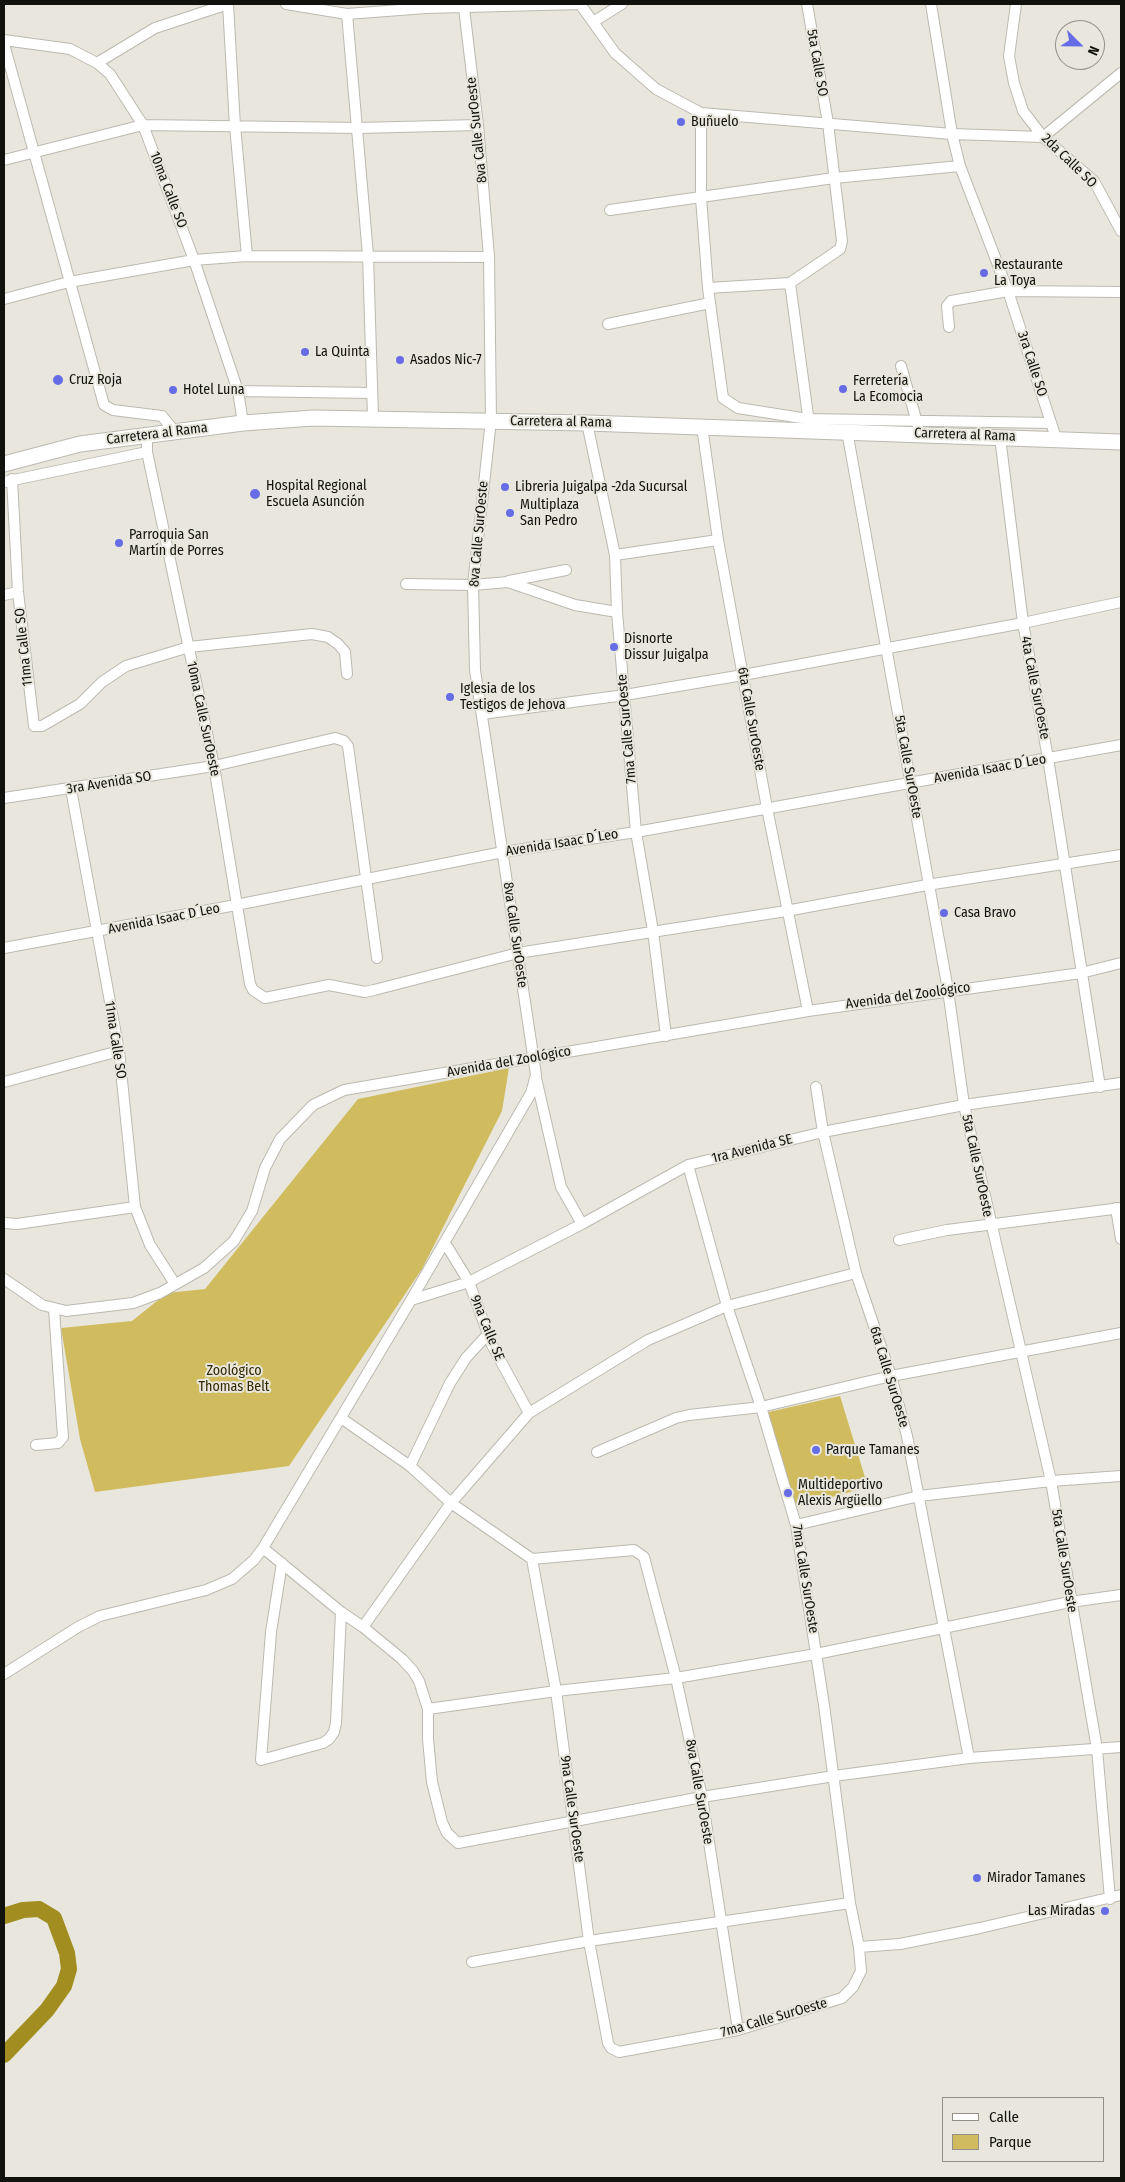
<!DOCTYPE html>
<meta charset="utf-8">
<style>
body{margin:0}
#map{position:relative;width:1125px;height:2182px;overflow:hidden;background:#e9e7dd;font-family:"Fira Sans Condensed",sans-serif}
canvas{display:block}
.frame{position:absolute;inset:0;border:5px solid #11110d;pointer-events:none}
.legend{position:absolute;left:942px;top:2097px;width:162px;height:65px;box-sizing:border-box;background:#e9e7dd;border:1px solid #93918a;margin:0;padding:6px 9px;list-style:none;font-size:15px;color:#11110d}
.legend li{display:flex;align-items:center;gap:10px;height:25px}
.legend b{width:25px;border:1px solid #93918a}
.north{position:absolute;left:1055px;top:20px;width:50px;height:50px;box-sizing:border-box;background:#e9e7dd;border:1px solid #93918a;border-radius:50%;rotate:113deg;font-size:14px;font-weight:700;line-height:20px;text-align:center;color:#11110d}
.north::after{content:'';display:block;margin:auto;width:18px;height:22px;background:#666ce5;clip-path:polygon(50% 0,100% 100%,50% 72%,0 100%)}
</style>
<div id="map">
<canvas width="1125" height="2182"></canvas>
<div class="frame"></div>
<ul class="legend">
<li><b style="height:6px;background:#fff"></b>Calle</li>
<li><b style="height:14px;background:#d0bc5e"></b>Parque</li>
</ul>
<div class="north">N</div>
</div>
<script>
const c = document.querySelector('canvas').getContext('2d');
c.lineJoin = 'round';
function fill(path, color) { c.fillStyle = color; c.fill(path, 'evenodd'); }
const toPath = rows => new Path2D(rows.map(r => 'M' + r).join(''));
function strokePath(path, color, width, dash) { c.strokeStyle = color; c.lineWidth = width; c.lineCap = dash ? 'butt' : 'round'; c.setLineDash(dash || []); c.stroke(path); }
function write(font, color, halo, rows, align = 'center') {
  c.font = font + ' "Fira Sans Condensed",sans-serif'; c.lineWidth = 4; c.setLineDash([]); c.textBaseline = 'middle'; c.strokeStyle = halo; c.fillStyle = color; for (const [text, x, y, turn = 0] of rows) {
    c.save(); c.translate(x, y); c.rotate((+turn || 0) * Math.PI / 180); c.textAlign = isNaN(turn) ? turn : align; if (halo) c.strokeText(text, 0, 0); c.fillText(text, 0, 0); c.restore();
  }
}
const green = toPath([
 [509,1068,502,1111,422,1269,289,1466,95,1492,80,1439,61,1328,132,1321,167,1293,205,1289,358,1099],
 [840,1396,868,1487,793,1508,764,1413]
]);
const river = toPath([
 [4,1916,23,1910,39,1909,54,1918,67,1953,69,1969,64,1986,47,2010,4,2055]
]);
const minor = toPath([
 [228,4,235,126,247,256],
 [286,4,347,14,426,8,580,4],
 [580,4,615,53,656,89,701,113,952,134,1043,137,1121,73],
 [931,4,952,134,960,166,1008,291,1121,292],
 [1016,4,1009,56,1014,83,1023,111,1043,137,1094,181,1121,231],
 [347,14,368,255,373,418],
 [593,22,622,4],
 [4,40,70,49,97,63,110,74,143,125,194,260,238,391,243,423],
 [4,44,104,405,113,410,162,416,175,432],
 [97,63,155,28,228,4],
 [701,113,701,198,708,288],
 [4,160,143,125,358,128,478,125],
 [610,210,834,178,960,166],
 [790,283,809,423],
 [4,299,69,282,194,260,247,256,489,257],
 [710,303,723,398,738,408,808,419,1051,423],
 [608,324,710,303,708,288,790,283,840,249,842,241,828,123,807,4],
 [949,327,947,306,951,301,1008,291,1056,438],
 [901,366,918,426],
 [238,391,372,393],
 [587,423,615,555,617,612,636,832,653,931,666,1036],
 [702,426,718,540,767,808,808,1011],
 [847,431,948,990,964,1105,1051,1481,1097,1749,1110,1899],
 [147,435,147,452,214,766,250,984,253,990,265,998,329,985,365,992,374,990,518,953,786,911,927,885,1121,855],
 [1000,437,1023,623,1048,758,1100,1087],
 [12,479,18,592,34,726,42,726,80,704,102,682,126,666,189,647,312,634,328,637,338,644,345,652,347,674],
 [4,482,147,452],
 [615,555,718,540],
 [509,581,566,570],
 [406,584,473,585,508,582,575,605,617,612],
 [4,595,18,592],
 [482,714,625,695,743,675,1023,623,1121,602],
 [71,789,119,1051,135,1207,150,1245,175,1284],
 [4,798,214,766,335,738,344,741,348,746,377,958],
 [4,948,236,905,503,852,636,832,1121,745],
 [536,1078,561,1187,582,1224],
 [4,1082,119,1051],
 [816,1087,823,1132,856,1273,891,1376,907,1436,969,1758],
 [1116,1208,1121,1239],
 [4,1223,17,1224,135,1207],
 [899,1240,947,1230,1121,1208],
 [445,1243,469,1282,492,1345,529,1413],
 [4,1279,42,1305,66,1311,133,1303,160,1293,204,1268,234,1241,252,1211,265,1168,280,1139,313,1105,344,1090,808,1011,1081,973,1121,963],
 [411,1300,469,1282,582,1224,688,1165,823,1132,964,1105,1121,1083],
 [341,1418,410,1466,451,1503,532,1559,634,1550,644,1557,676,1678,702,1797,738,2030],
 [36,1445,58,1443,63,1437,54,1309],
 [597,1452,676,1418,689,1415,761,1407,891,1376,1121,1333],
 [410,1466,450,1383,466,1358,487,1335],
 [796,1525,919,1496,1051,1481,1121,1476],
 [263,1548,341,1612,363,1627,402,1659,413,1671,419,1681,428,1709,428,1739,432,1782,442,1822,447,1833,458,1843,702,1797,834,1776,969,1758,1121,1747],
 [532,1559,556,1691,589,1941,608,2043,611,2048,619,2052,738,2030,842,1998,853,1987,861,1971,859,1947,850,1903,824,1705,796,1525,761,1407,727,1306,688,1165],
 [282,1563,271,1632,261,1760,323,1743,329,1739,334,1732,336,1723,341,1612],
 [363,1627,451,1503,529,1413,648,1340,727,1306,856,1273],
 [4,1674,78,1627,100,1616,206,1590,232,1579,254,1560,263,1548,411,1300,531,1093,536,1075,475,670,473,585,491,420,489,257,478,125,464,8],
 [428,1709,556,1691,676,1678,816,1654,1070,1602,1121,1595],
 [859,1947,900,1944,980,1928,1121,1895],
 [472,1962,589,1941,850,1903]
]);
const highway = toPath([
 [4,464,80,444,243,423,313,418,587,423,1121,442]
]);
const markers = [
 [681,122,5,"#666ce5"],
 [984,273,5,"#666ce5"],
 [305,352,5,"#666ce5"],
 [400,360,5,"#666ce5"],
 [58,380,6,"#666ce5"],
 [843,389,5,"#666ce5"],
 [173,390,5,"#666ce5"],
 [505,487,5,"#666ce5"],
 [255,494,6,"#666ce5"],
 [510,513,5,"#666ce5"],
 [119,543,5,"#666ce5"],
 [614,647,5,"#666ce5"],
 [450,697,5,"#666ce5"],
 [944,913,5,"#666ce5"],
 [816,1450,5,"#666ce5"],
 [788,1493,5,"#666ce5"],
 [977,1878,5,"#666ce5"],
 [1105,1911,5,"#666ce5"]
];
const streetNames = [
 ["5ta Calle SO",817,63,80],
 ["8va Calle SurOeste",477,130,-96],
 ["2da Calle SO",1069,161,44],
 ["10ma Calle SO",168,190,69],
 ["3ra Calle SO",1032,364,72],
 ["Carretera al Rama",561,422,1],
 ["Carretera al Rama",157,434,-7],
 ["Carretera al Rama",965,435,2],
 ["8va Calle SurOeste",479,534,-85],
 ["11ma Calle SO",24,647,-96],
 ["4ta Calle SurOeste",1035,688,79],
 ["10ma Calle SurOeste",203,719,78],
 ["6ta Calle SurOeste",751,719,80],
 ["7ma Calle SurOeste",627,729,-95],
 ["5ta Calle SurOeste",908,767,80],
 ["Avenida Isaac D´Leo",990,769,-10],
 ["3ra Avenida SO",109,783,-9],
 ["Avenida Isaac D´Leo",562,843,-9],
 ["Avenida Isaac D´Leo",164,919,-11],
 ["8va Calle SurOeste",515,935,82],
 ["Avenida del Zoológico",908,996,-8],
 ["11ma Calle SO",115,1040,81],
 ["Avenida del Zoológico",509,1062,-10],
 ["1ra Avenida SE",752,1149,-14],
 ["5ta Calle SurOeste",977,1166,78],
 ["9na Calle SE",487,1328,68],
 ["6ta Calle SurOeste",889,1377,73],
 ["5ta Calle SurOeste",1064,1561,81],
 ["7ma Calle SurOeste",805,1579,81],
 ["8va Calle SurOeste",699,1792,80],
 ["9na Calle SurOeste",572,1809,82],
 ["7ma Calle SurOeste",774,2018,-16]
];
const poiNames = [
 ["Buñuelo",691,122],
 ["Restaurante",994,265],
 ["La Toya",994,281],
 ["La Quinta",315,352],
 ["Asados Nic-7",410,360],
 ["Cruz Roja",69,380],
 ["Ferretería",853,381],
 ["La Ecomocia",853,397],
 ["Hotel Luna",183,390],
 ["Hospital Regional",266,486],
 ["Escuela Asunción",266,502],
 ["Libreria Juigalpa -2da Sucursal",515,487],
 ["Multiplaza",520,505],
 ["San Pedro",520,521],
 ["Parroquia San",129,535],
 ["Martín de Porres",129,551],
 ["Disnorte",624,639],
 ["Dissur Juigalpa",624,655],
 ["Iglesia de los",460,689],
 ["Testigos de Jehova",460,705],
 ["Casa Bravo",954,913],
 ["Parque Tamanes",826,1450],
 ["Multideportivo",798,1485],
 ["Alexis Argüello",798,1501],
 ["Mirador Tamanes",987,1878],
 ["Las Miradas",1095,1911,"right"]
];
const parkNames = [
 ["Zoológico",234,1371],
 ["Thomas Belt",234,1387]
];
fill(green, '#d0bc5e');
strokePath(river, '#a28d21', 16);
strokePath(minor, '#bbb9b0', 12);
strokePath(highway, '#bbb9b0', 17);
strokePath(minor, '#fff', 10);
strokePath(highway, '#fff', 15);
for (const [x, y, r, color] of markers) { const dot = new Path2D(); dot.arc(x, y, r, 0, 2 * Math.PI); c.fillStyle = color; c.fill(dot); strokePath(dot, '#e9e7dd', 2); }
write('14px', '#11110d', '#e9e7dd', streetNames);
write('14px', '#11110d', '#e9e7dd', poiNames, 'left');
write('14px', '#312800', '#e9e7dd', parkNames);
</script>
